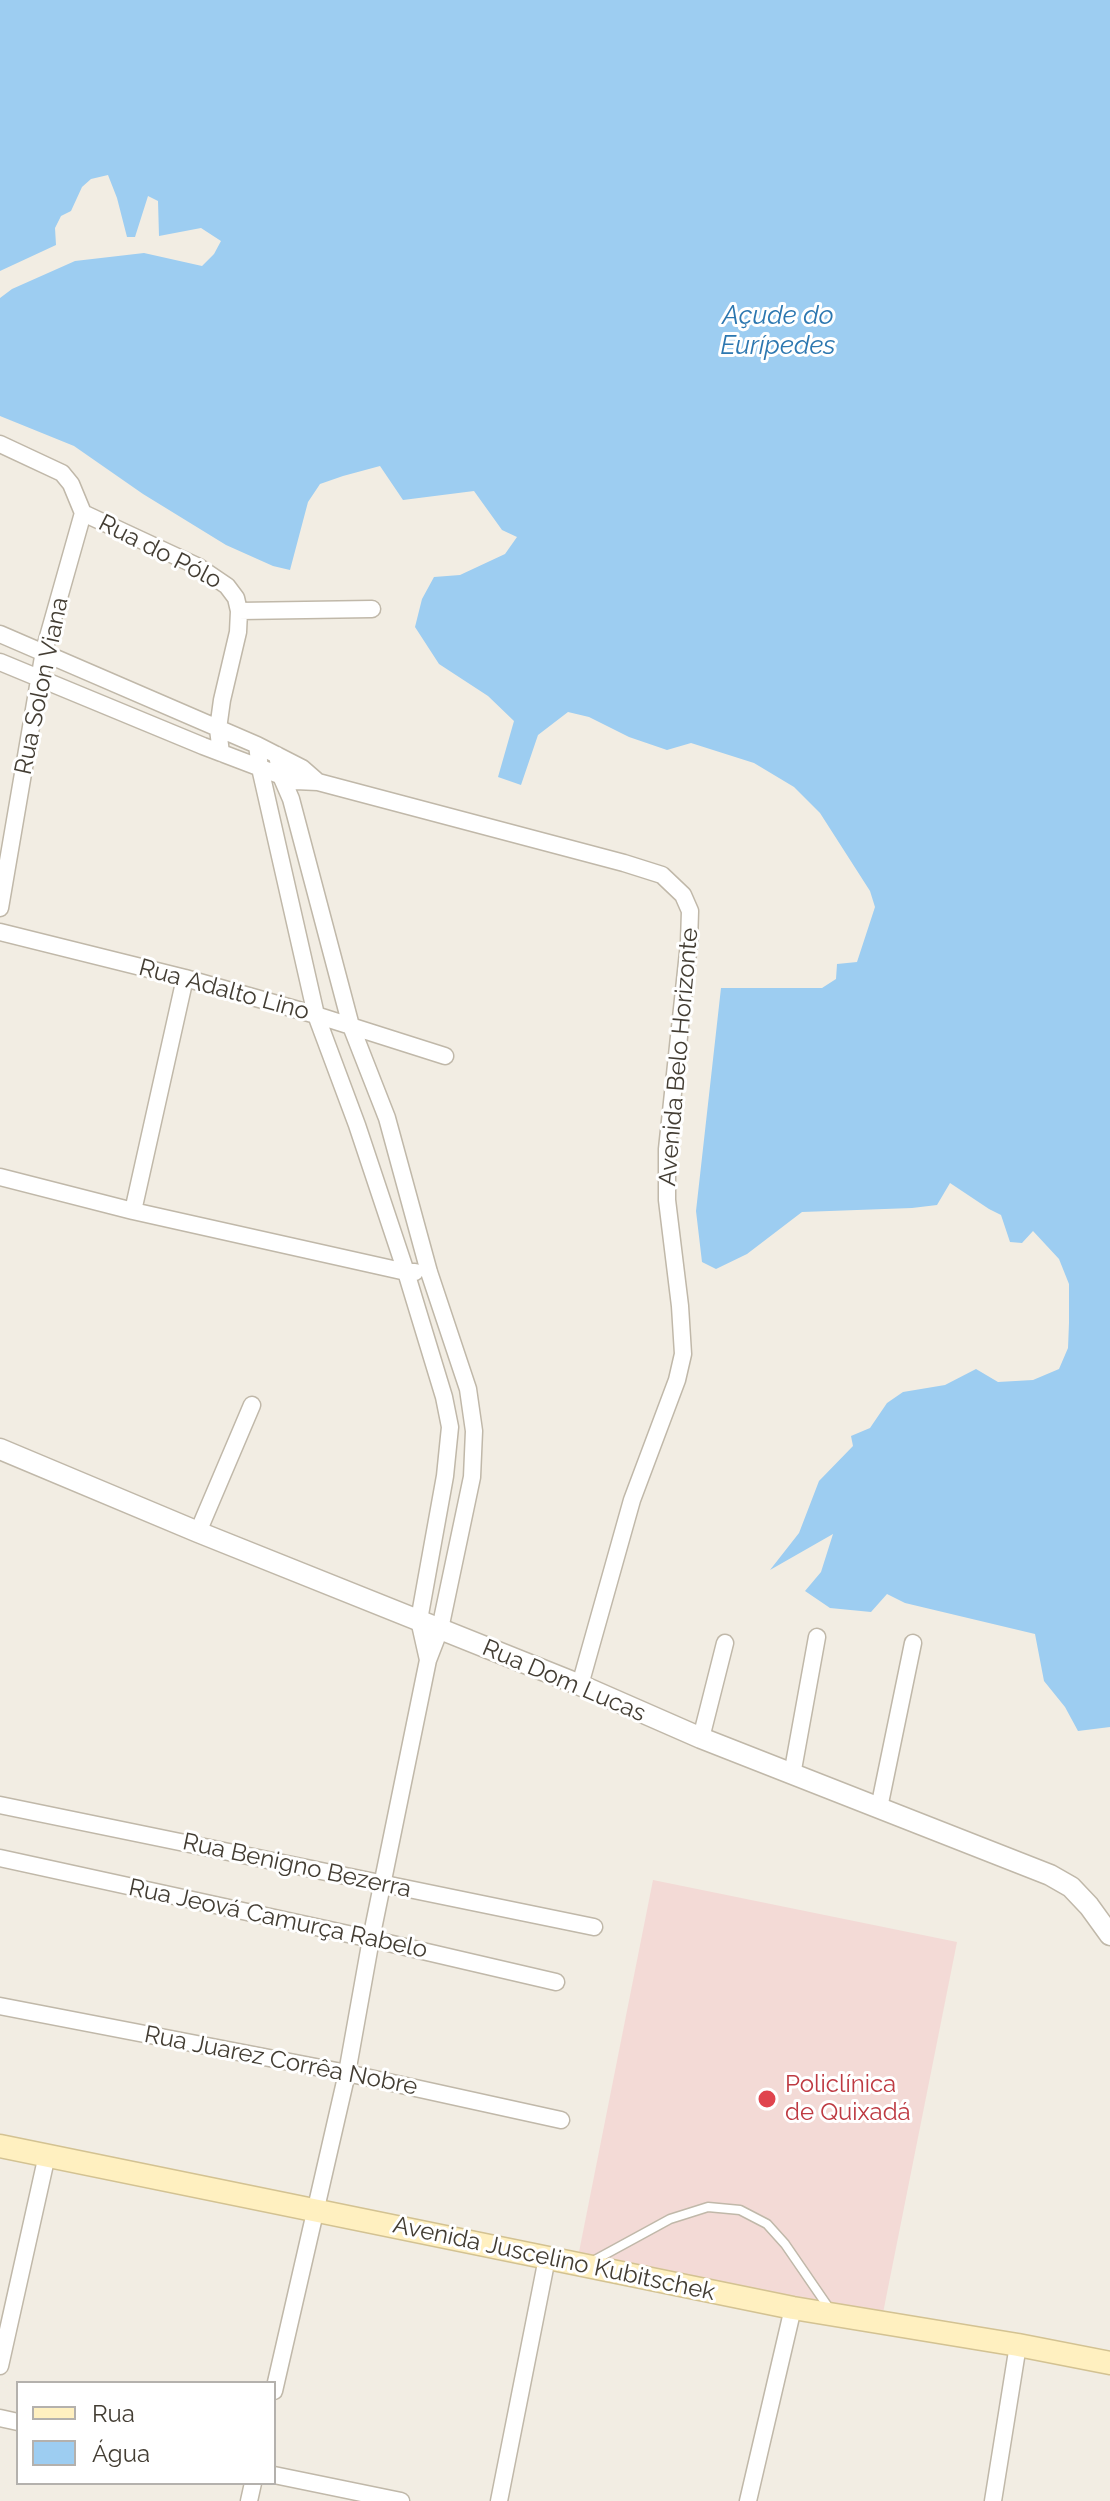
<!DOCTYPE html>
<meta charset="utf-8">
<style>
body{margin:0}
#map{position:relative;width:1110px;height:2501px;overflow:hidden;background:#f2ede3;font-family:Raleway,sans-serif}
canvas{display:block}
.legend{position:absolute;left:16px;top:2381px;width:260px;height:104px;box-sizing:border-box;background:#fff;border:2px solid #b4b1ad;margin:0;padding:10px 14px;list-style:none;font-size:24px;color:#433d33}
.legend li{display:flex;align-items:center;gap:16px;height:40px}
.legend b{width:40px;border:2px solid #b4b1ad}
</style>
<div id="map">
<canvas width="1110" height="2501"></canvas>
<ul class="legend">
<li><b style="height:10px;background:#fff0c0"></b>Rua</li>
<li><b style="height:22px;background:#9dcdf1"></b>Água</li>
</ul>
</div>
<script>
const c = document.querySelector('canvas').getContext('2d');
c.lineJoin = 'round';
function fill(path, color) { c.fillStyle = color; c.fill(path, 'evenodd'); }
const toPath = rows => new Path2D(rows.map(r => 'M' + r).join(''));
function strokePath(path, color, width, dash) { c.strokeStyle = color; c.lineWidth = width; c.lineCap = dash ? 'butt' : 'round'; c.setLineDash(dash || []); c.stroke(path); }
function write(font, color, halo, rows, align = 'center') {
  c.font = font + ' Raleway,sans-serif'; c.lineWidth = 6; c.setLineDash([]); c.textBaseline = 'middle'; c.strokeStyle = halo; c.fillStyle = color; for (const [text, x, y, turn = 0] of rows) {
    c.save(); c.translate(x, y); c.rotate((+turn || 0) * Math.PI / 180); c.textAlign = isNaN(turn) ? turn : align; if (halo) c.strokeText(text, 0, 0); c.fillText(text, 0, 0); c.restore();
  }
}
const medical = toPath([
 [653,1880,957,1942,882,2318,578,2257]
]);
const water = toPath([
 [0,0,1110,0,1110,1727,1078,1731,1065,1707,1044,1681,1035,1634,905,1603,887,1594,871,1612,830,1608,805,1591,821,1572,833,1534,770,1570,799,1533,819,1481,853,1446,851,1436,870,1428,887,1403,903,1392,945,1385,976,1369,998,1382,1033,1380,1059,1369,1068,1348,1069,1323,1069,1284,1059,1259,1033,1231,1022,1243,1010,1242,1001,1215,989,1209,950,1183,937,1205,912,1208,802,1212,747,1254,716,1269,702,1262,696,1211,721,988,822,988,836,979,837,964,857,962,875,907,870,891,820,813,794,787,754,763,691,743,667,750,629,737,589,717,568,712,538,735,521,785,498,777,514,721,488,696,439,664,415,627,422,599,434,577,460,575,505,554,517,537,502,530,474,491,403,500,380,466,343,476,320,484,308,502,290,570,273,566,226,545,143,494,74,446,0,416,0,298,12,289,75,261,144,253,202,266,214,254,221,241,201,228,159,236,158,201,148,196,135,237,127,237,117,198,108,175,91,179,82,187,71,211,61,216,55,228,56,245,0,271]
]);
const service = toPath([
 [593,2261,670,2219,708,2207,740,2210,767,2224,785,2244,831,2311]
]);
const minor = toPath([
 [0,444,62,473,71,484,83,513,199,567,227,586,236,598,239,611,238,632,222,700,218,729,221,753],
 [239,611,372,609],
 [0,634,257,745,302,768,318,782],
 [0,662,203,746,295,781,318,782,624,863,662,875,683,895,690,911,689,943,667,1149,667,1200,680,1306,683,1354,677,1380,632,1500,580,1685],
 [257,745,260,768,316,1015,357,1125,406,1272,444,1397,450,1427,445,1476,419,1620,428,1660],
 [0,908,44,651,83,513],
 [0,932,185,978,316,1015,445,1056],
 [0,1177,133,1211,406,1272,415,1272],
 [133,1211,185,978],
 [198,1532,252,1405],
 [701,1738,725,1643],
 [792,1775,817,1637],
 [0,1805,594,1927],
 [879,1808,913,1643],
 [0,1858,371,1939,556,1982],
 [0,2006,347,2073,561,2120],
 [0,2366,47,2155],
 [274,2391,347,2073,371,1939,428,1660,440,1629,472,1477,474,1431,468,1389,429,1272,387,1118,351,1026,291,799,281,776,277,755],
 [0,2418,18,2422],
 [274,2475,401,2501],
 [249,2501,253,2483],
 [499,2501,547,2258],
 [748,2501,793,2308],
 [993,2501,1018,2345]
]);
const tertiary = toPath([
 [0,1449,198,1532,580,1685,701,1738,1050,1875,1071,1887,1089,1906,1110,1935]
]);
const secondary = toPath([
 [0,2146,793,2308,1018,2345,1110,2363]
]);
const markers = [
 [767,2099,10,"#e0444e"]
];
const streetNames = [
 ["Rua do Pólo",160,552,27],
 ["Rua Solon Viana",42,686,-78],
 ["Rua Adalto Lino",224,990,15],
 ["Avenida Belo Horizonte",679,1057,-85],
 ["Rua Dom Lucas",564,1681,23],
 ["Rua Benigno Bezerra",297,1866,12],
 ["Rua Jeová Camurça Rabelo",278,1919,12],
 ["Rua Juarez Corrêa Nobre",281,2061,11],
 ["Avenida Juscelino Kubitschek",554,2259,12]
];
const healthNames = [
 ["Policlínica",785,2085],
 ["de Quixadá",785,2113]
];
const waterNames = [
 ["Açude do",778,316],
 ["Eurípedes",778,346]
];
fill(medical, '#f3dad6');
fill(water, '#9dcdf1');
strokePath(service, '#c0b8a9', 11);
strokePath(minor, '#c0b8a9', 19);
strokePath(tertiary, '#c0b8a9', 23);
strokePath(secondary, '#d3c292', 25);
strokePath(service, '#fff', 8);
strokePath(minor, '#fff', 16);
strokePath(tertiary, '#fff', 20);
strokePath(secondary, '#fff0c0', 22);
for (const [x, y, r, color] of markers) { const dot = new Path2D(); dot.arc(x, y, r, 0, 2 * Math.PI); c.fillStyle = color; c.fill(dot); strokePath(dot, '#fff', 3); }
write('24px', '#433d33', '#fff', streetNames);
write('24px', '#be3a42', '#fff', healthNames, 'left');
write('italic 26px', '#2c77b0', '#fff', waterNames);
</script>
